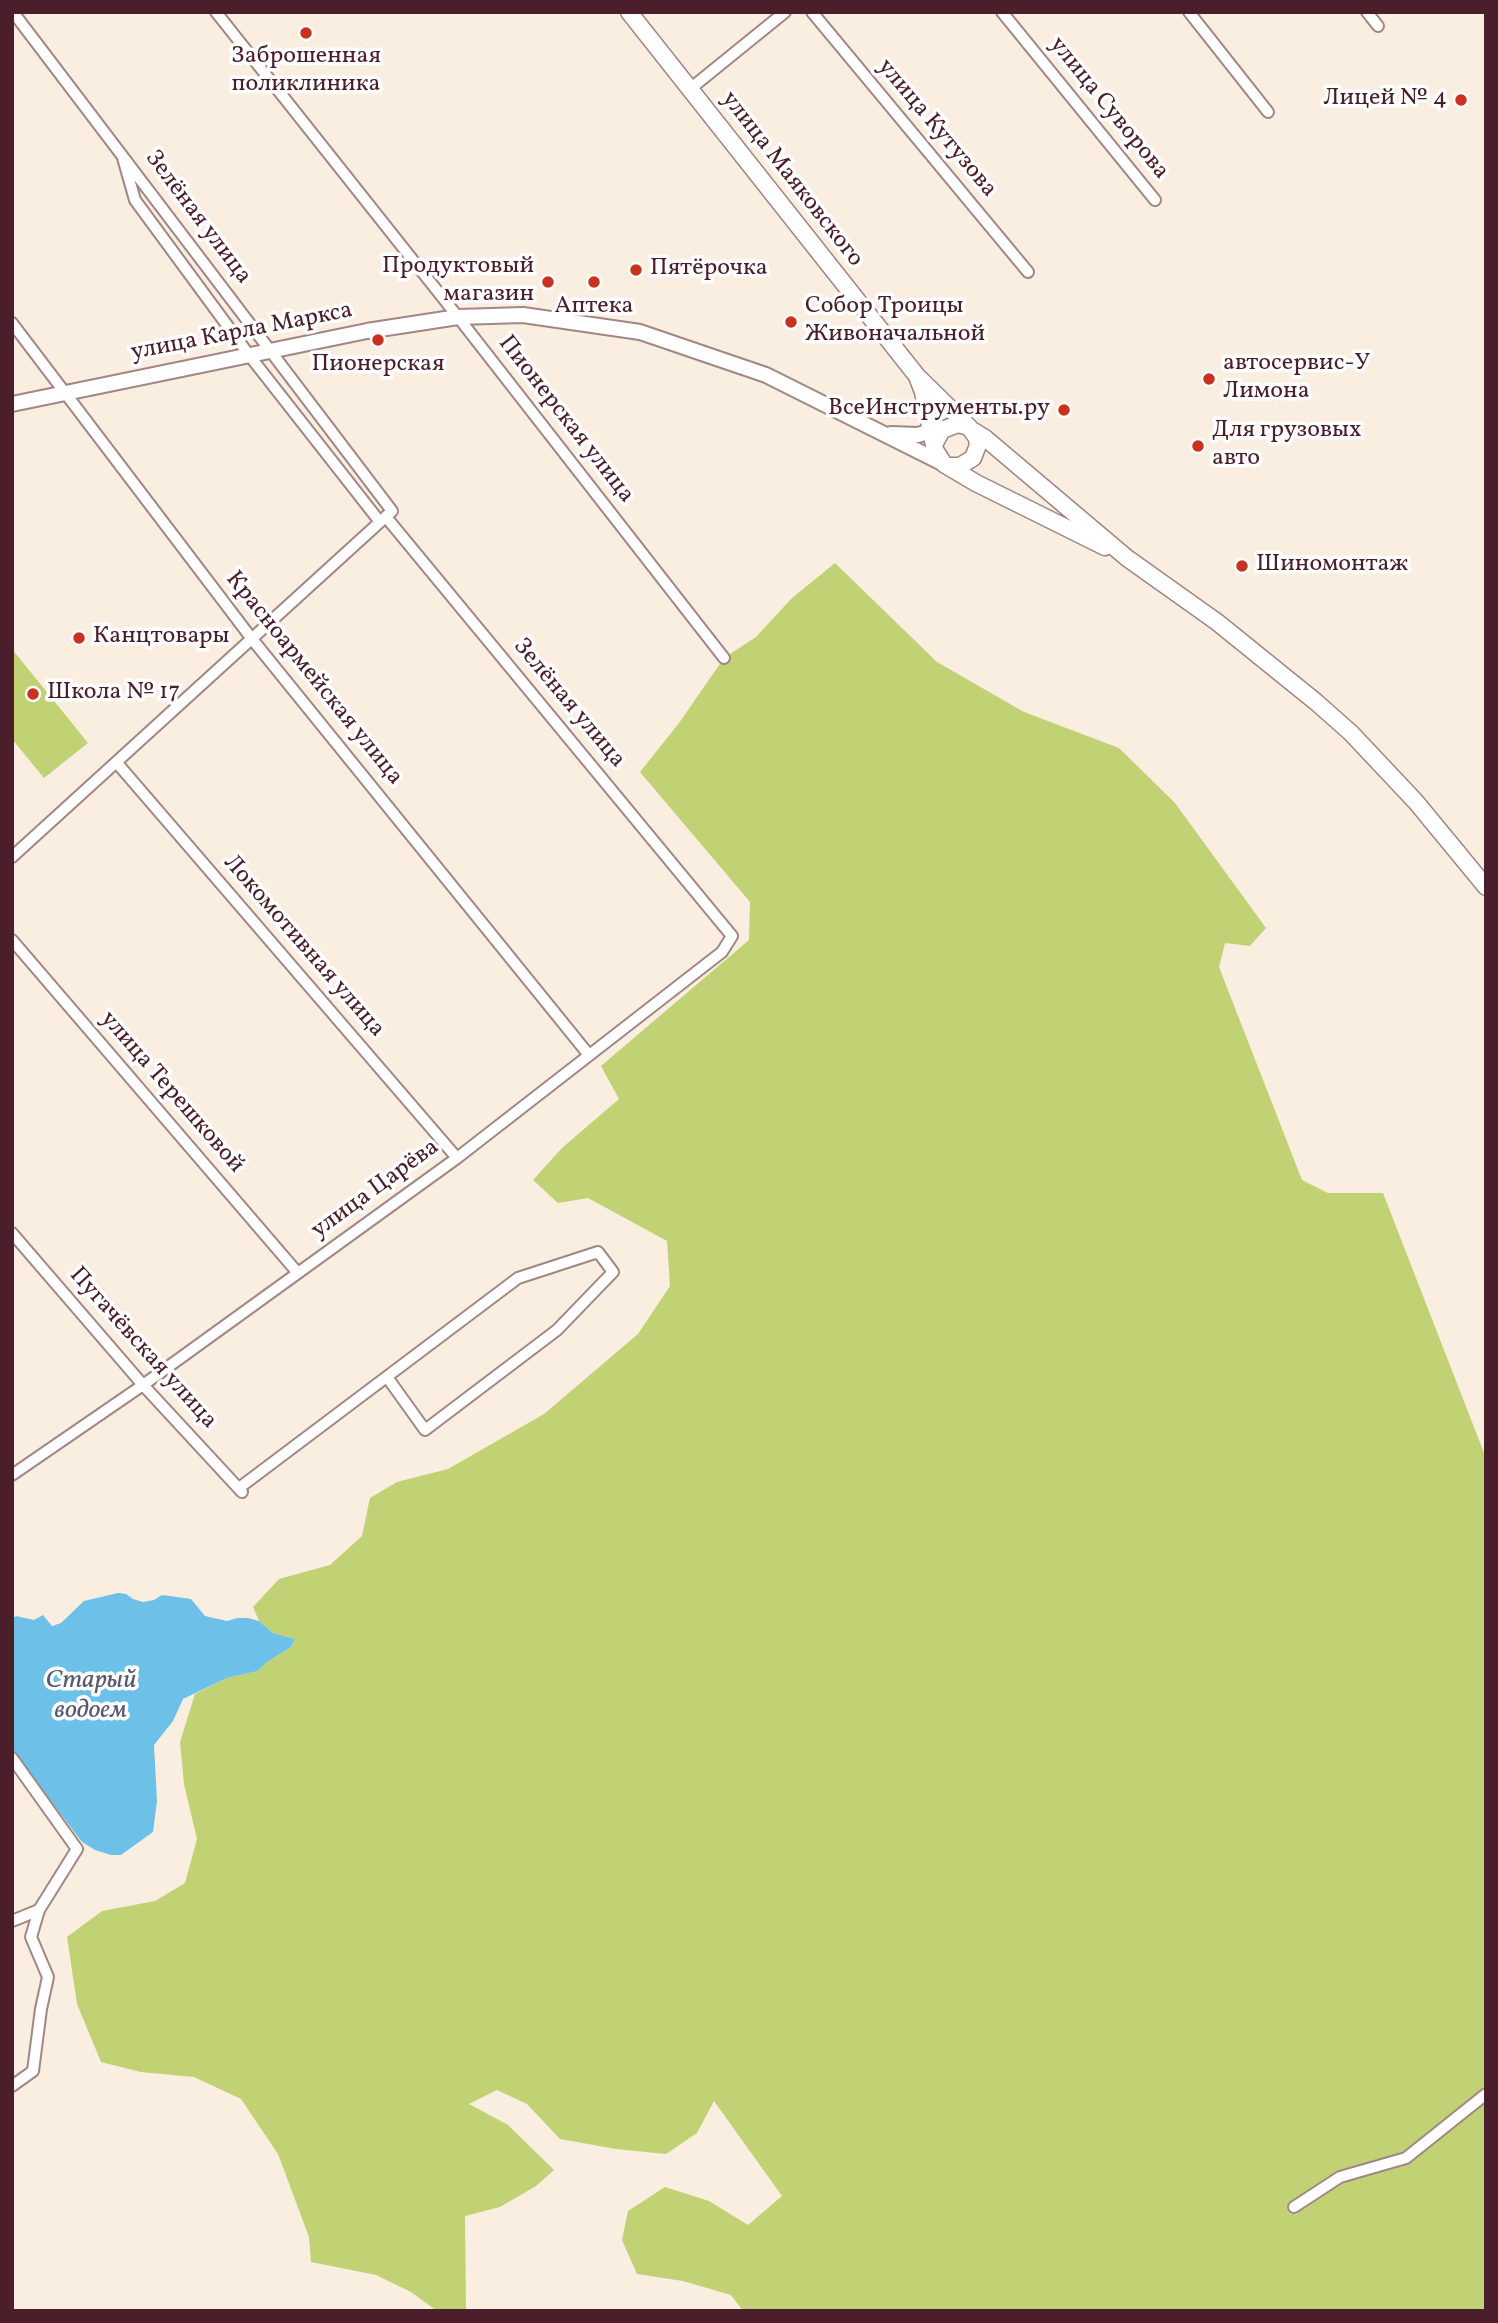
<!DOCTYPE html>
<meta charset="utf-8">
<style>
body{margin:0}
#map{position:relative;width:1498px;height:2323px;overflow:hidden;background:#f9eedf;font-family:Vollkorn,serif}
canvas{display:block}
.frame{position:absolute;inset:0;border:14px solid #4a1f2b;pointer-events:none}
</style>
<div id="map">
<canvas width="1498" height="2323"></canvas>
<div class="frame"></div>
</div>
<script>
const c = document.querySelector('canvas').getContext('2d');
c.lineJoin = 'round';
function fill(path, color) { c.fillStyle = color; c.fill(path, 'evenodd'); }
const toPath = rows => new Path2D(rows.map(r => 'M' + r).join(''));
function strokePath(path, color, width, dash) { c.strokeStyle = color; c.lineWidth = width; c.lineCap = dash ? 'butt' : 'round'; c.setLineDash(dash || []); c.stroke(path); }
function write(font, color, halo, rows, align = 'center') {
  c.font = font + ' Vollkorn,serif'; c.lineWidth = 7; c.setLineDash([]); c.textBaseline = 'middle'; c.strokeStyle = halo; c.fillStyle = color; for (const [text, x, y, turn = 0] of rows) {
    c.save(); c.translate(x, y); c.rotate((+turn || 0) * Math.PI / 180); c.textAlign = isNaN(turn) ? turn : align; if (halo) c.strokeText(text, 0, 0); c.fillText(text, 0, 0); c.restore();
  }
}
const green = toPath([
 [835,563,937,662,1024,712,1119,748,1175,803,1266,928,1250,946,1225,943,1219,967,1302,1180,1328,1193,1383,1193,1486,1458,1486,2311,743,2311,731,2295,683,2281,637,2274,622,2240,628,2211,665,2187,709,2201,748,2225,782,2196,714,2101,697,2133,666,2154,616,2149,560,2139,527,2104,497,2090,469,2104,508,2125,554,2170,536,2186,500,2207,465,2216,466,2311,437,2311,411,2292,376,2275,311,2262,309,2237,278,2154,241,2099,194,2077,141,2072,101,2062,77,2004,67,1937,102,1911,155,1901,185,1883,197,1839,184,1784,180,1742,195,1694,227,1678,258,1671,267,1662,291,1647,295,1639,273,1633,259,1621,253,1607,279,1579,330,1565,362,1536,370,1498,397,1482,448,1469,544,1414,638,1334,670,1286,667,1241,588,1198,558,1203,533,1180,562,1148,619,1099,601,1066,749,940,750,902,640,772,679,723,724,658,756,637,791,599],
 [12,649,88,743,44,778,12,739]
]);
const water = toPath([
 [118,1593,126,1594,133,1599,143,1602,154,1600,162,1595,191,1599,205,1616,227,1621,237,1618,248,1618,259,1621,273,1633,295,1639,291,1647,267,1662,258,1671,227,1678,183,1699,173,1721,154,1745,157,1801,153,1832,121,1855,111,1855,95,1850,82,1842,12,1750,12,1619,16,1616,34,1620,43,1615,52,1626,61,1623,84,1601]
]);
const minor = toPath([
 [216,12,458,317,724,658],
 [812,12,1028,272],
 [1002,12,1155,200],
 [1189,12,1268,112],
 [1367,12,1378,26],
 [690,89,785,12],
 [123,158,135,200,249,355,380,522],
 [12,323,252,639,589,1055],
 [117,763,457,1158],
 [12,857,392,511,13,12],
 [12,940,297,1272],
 [12,1233,143,1385,242,1492],
 [12,1475,143,1385,457,1158,722,952,732,936,386,517],
 [239,1488,518,1278,598,1252,613,1272,557,1330,425,1430,387,1377],
 [12,1758,77,1849,39,1910,12,1921],
 [12,2086,33,2071,41,2009,48,1977,31,1937,39,1910],
 [1294,2207,1340,2177,1406,2158,1486,2094]
]);
const tertiary = toPath([
 [12,404,367,331,458,317,523,315,640,332,766,375,944,464],
 [891,434,918,435,940,428]
]);
const secondary = toPath([
 [629,12,917,376,969,427],
 [918,379,923,392,935,450,944,464,976,483,1105,547],
 [972,430,985,438,1127,558,1217,622,1316,702,1351,733,1416,802,1486,887],
 [935,443,942,430,958,424,969,427,977,438,978,445,973,458,960,466,948,466]
]);
const markers = [
 [306,33,7,"#c8321e"],
 [1461,100,7,"#c8321e"],
 [636,270,7,"#c8321e"],
 [548,282,7,"#c8321e"],
 [594,282,7,"#c8321e"],
 [791,322,7,"#c8321e"],
 [378,340,7,"#c8321e"],
 [1209,379,7,"#c8321e"],
 [1064,410,7,"#c8321e"],
 [1198,446,7,"#c8321e"],
 [1242,566,7,"#c8321e"],
 [79,638,7,"#c8321e"],
 [33,694,7,"#c8321e"]
];
const poiNames = [
 ["Заброшенная",306,58,"center"],
 ["поликлиника",306,86,"center"],
 ["Лицей № 4",1447,100,"right"],
 ["Продуктовый",534,268,"right"],
 ["магазин",534,296,"right"],
 ["Пятёрочка",650,270],
 ["Аптека",594,308,"center"],
 ["Собор Троицы",805,308],
 ["Живоначальной",805,336],
 ["автосервис-У",1223,365],
 ["Лимона",1223,393],
 ["Пионерская",378,366,"center"],
 ["ВсеИнструменты.ру",1050,410,"right"],
 ["Для грузовых",1212,432],
 ["авто",1212,460],
 ["Шиномонтаж",1256,566],
 ["Канцтовары",93,638],
 ["Школа № 17",47,694]
];
const streetNames = [
 ["улица Суворова",1108,109,51],
 ["улица Кутузова",936,129,50],
 ["улица Маяковского",791,180,52],
 ["Зелёная улица",197,218,53],
 ["улица Карла Маркса",242,333,-11],
 ["Пионерская улица",565,420,52],
 ["Красноармейская улица",313,679,51],
 ["Зелёная улица",568,704,50],
 ["Локомотивная улица",303,947,49],
 ["улица Терешковой",171,1093,49],
 ["улица Царёва",376,1190,-36],
 ["Пугачёвская улица",142,1349,48]
];
const waterNames = [
 ["Старый",91,1682],
 ["водоем",91,1712]
];
fill(green, '#c0d274');
fill(water, '#6dc1e9');
strokePath(minor, '#a28685', 14);
strokePath(tertiary, '#a28685', 18);
strokePath(secondary, '#a28685', 19);
strokePath(minor, '#fff', 10);
strokePath(tertiary, '#fff', 14);
strokePath(secondary, '#fff', 16);
for (const [x, y, r, color] of markers) { const dot = new Path2D(); dot.arc(x, y, r, 0, 2 * Math.PI); c.fillStyle = color; c.fill(dot); strokePath(dot, '#fff', 2.5); }
write('24px', '#4a1f2b', '#fff', poiNames, 'left');
write('24px', '#4a1f2b', '#fff', streetNames);
write('italic 26px', '#56586e', '#fff', waterNames);
</script>
